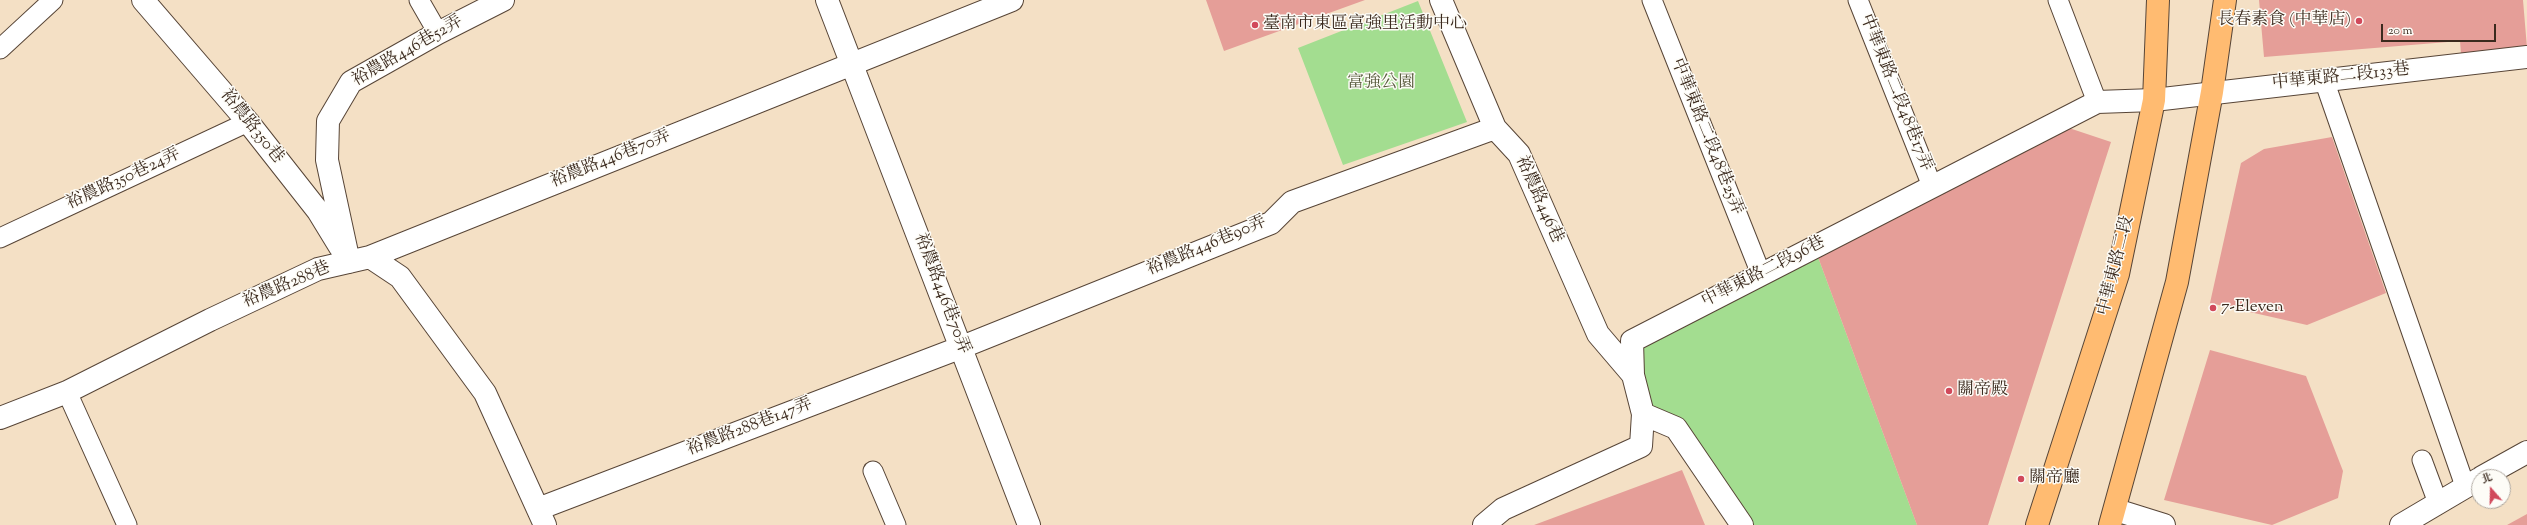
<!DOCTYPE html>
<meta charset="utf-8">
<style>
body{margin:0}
#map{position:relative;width:2527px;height:525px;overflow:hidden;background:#f4e0c5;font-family:"Sorts Mill Goudy","Noto Serif TC",serif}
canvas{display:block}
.north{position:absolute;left:2471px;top:469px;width:40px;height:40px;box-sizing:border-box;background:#fdfcf7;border:1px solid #afa8a0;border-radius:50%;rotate:340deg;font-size:11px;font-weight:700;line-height:16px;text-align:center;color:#3b2a1e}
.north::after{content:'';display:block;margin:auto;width:14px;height:18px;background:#d1495b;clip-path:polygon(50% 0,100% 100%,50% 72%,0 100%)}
.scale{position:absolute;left:2381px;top:24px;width:115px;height:18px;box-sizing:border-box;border:2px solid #3b2a1e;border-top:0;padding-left:5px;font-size:12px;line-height:14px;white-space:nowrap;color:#3b2a1e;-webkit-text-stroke:3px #fdfcf7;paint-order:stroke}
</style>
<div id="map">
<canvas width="2527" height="525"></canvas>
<div class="north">北</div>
<div class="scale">20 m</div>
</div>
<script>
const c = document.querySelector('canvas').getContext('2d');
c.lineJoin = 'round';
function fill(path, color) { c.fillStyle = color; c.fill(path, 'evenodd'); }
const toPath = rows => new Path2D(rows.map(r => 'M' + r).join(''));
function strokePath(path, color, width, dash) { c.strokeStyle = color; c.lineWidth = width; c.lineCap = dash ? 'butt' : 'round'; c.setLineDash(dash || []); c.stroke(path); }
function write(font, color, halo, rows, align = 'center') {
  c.font = font + ' "Sorts Mill Goudy","Noto Serif TC",serif'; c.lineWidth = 3; c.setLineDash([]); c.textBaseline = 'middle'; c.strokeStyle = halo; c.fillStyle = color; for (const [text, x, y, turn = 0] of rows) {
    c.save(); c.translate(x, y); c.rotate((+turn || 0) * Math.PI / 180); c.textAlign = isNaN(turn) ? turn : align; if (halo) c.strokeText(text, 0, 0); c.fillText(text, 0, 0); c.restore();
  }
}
const green = toPath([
 [1418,1,1467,122,1343,165,1298,48],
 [1818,257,1917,525,1747,525,1680,421,1645,412,1636,346]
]);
const building = toPath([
 [1206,0,1365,0,1224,51],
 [2259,0,2523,0,2527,48,2461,54,2460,41,2264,57],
 [2063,126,2111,142,1988,525,1917,525,1818,257],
 [2332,137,2386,293,2307,325,2210,303,2241,163,2264,149],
 [2210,350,2306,376,2343,471,2338,498,2272,525,2164,500],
 [1682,470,1705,525,1534,525],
 [2527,514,2527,525,2507,525]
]);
const lane = toPath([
 [419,0,438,33],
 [1652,0,1761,274],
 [1858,0,1932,186],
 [2058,0,2097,102],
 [0,49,53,0],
 [2324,80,2465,486],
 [0,238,248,122],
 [67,392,127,525],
 [2422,460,2438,503],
 [873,471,896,525]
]);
const street = toPath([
 [143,0,248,122,318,211,340,247],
 [827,0,1029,525],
 [1441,0,1495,128,1519,154,1598,334,1633,375],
 [370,257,1012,0],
 [349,262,327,160,328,121,351,82,438,33,503,0],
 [1643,414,1676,428,1742,525],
 [0,418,67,392,210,320,318,269,370,257,400,277,485,393,545,525],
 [2482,477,2527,452],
 [538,509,962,347,1271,223,1292,202,1495,128],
 [2116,510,2164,525],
 [1484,525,1503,509,1641,446,1643,414,1633,375,1632,341,2097,102,2154,100,2527,57],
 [2401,525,2479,479]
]);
const primary = toPath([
 [2037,525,2118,274,2154,100,2158,0],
 [2110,525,2177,282,2212,92,2225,0]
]);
const markers = [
 [2359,21,4,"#d1495b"],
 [1255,25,4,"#d1495b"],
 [2213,308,4,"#d1495b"],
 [1949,391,4,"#d1495b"],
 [2021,479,4,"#d1495b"]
];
const poiNames = [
 ["長春素食 (中華店)",2351,21,"right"],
 ["臺南市東區富強里活動中心",1263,25],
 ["7-Eleven",2221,308],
 ["關帝殿",1957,391],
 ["關帝廳",2029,479]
];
const streetNames = [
 ["裕農路446巷52弄",408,52,-30],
 ["中華東路二段133巷",2341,78,-6],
 ["中華東路二段48巷17弄",1895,93,68],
 ["裕農路350巷",251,127,51],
 ["中華東路二段48巷25弄",1706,137,68],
 ["裕農路446巷70弄",611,160,-22],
 ["裕農路350巷24弄",124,180,-25],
 ["裕農路446巷",1538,200,66],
 ["裕農路446巷90弄",1207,247,-23],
 ["中華東路二段",2117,266,-76],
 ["中華東路二段96巷",1764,273,-27],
 ["裕農路288巷",287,286,-23],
 ["裕農路446巷70弄",941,294,69],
 ["裕農路288巷147弄",750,428,-21]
];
const parkNames = [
 ["富強公園",1381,84]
];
fill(green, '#a3dd90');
fill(building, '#e59e98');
strokePath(lane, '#574537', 21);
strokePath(street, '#574537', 24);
strokePath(primary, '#574537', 24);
strokePath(lane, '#fff', 19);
strokePath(street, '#fff', 22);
strokePath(primary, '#ffbb71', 22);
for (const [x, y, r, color] of markers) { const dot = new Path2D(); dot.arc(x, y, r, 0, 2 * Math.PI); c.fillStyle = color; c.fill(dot); strokePath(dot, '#fdfcf7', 1.5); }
write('17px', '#3b2a1e', '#fdfcf7', poiNames, 'left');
write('17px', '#3b2a1e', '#fdfcf7', streetNames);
write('17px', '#55573a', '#fdfcf7', parkNames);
</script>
